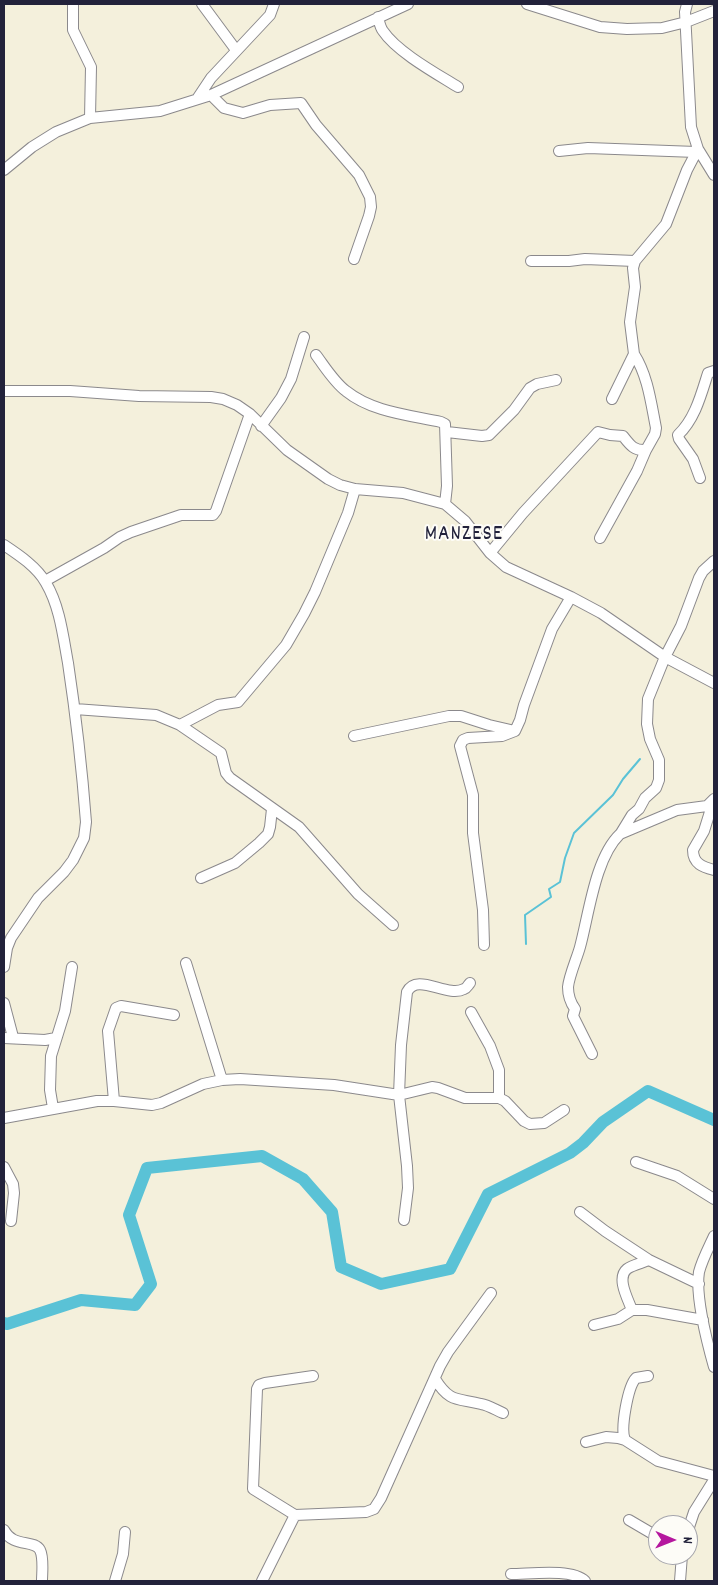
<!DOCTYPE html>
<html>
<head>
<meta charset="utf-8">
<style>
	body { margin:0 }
	#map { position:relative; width:718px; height:1585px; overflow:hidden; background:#f4f0dc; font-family:Dekko,sans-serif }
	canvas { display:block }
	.frame { position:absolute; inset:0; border:5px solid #22223b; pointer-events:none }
	.north { position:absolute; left:648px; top:1515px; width:50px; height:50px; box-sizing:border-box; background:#fdfcf7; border:1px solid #a5a5ac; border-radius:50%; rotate:91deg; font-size:14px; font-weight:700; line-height:20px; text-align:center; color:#22223b }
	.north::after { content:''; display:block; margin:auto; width:18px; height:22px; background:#b5179e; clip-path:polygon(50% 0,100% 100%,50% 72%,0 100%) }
</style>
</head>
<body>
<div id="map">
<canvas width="718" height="1585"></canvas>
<div class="frame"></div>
<div class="north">N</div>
</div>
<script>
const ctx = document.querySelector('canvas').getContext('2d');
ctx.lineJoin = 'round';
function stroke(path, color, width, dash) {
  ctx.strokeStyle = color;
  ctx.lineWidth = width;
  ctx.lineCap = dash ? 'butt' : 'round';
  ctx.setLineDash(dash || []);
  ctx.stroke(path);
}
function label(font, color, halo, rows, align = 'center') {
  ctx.font = font + ' Dekko,sans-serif';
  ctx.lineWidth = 4;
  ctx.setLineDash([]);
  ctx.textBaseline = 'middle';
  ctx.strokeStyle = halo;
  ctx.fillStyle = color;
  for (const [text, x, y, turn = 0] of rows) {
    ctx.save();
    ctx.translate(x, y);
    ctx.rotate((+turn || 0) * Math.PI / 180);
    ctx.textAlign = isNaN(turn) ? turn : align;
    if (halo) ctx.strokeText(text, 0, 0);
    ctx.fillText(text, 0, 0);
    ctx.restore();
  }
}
stroke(new Path2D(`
	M526 944 525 915 551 897 549 889 560 882 565 858 574 833 613 795 623 779 640 759`), '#5ac2d6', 2);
stroke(new Path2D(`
	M4 1323 7 1324 81 1300 135 1305 151 1284 129 1215 147 1168 262 1156 303 1179 332 1212 341 1267 381 1284 450 1269 488 1194 570 1153 583 1143 603 1122 648 1091 714 1120`), '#5ac2d6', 12);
const minor = new Path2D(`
	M73 4V30L91 67 90 118
	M202 4 236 50
	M527 4 600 27 627 29 662 28 686 22 714 11
	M687 4 685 12 691 127 698 149 714 175
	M378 17C379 21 380 27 383 31 397 52 437 74 458 87
	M211 95 224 108 243 113 270 105 301 103 316 125 359 175 370 197 371 207 369 216 354 259
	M197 99 211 78 270 15 274 4
	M559 151 588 148 696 152
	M4 170 32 147 56 132 90 118 160 111 211 95 408 4
	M531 261H569L585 259 635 261
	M316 355C325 367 334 382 346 391 372 412 409 415 441 422L445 424 447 486 445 504
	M4 391H70L139 396 211 397 223 399 237 405 250 414 287 450 328 479 340 485 355 489 403 493 445 504 465 521 490 553 506 567 571 597 601 613 665 657 714 683
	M612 399 634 354 630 322 635 287 633 268 635 261 666 224 687 170 698 149
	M261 426 281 398 291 379 304 337
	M447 432 482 436 489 435 514 410 530 388 537 384 556 380
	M700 478 693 459 679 439 678 435C695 419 701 395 708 373L714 371
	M600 538 637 471 646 450 655 434 656 428C651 403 648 376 634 354
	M4 545C19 555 37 567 46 583 60 607 63 636 68 663 76 716 82 769 86 822L84 838 73 860 64 872 38 898 11 938 7 948 4 967
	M490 553 523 513 598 432 610 435 623 436C630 445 634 451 646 450
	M45 581 104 548 120 537 131 532 181 515H213L216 511 250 414
	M75 709 156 715 180 725 221 753 226 773 230 778 299 827 358 894 393 925
	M180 725 218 705 238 702 286 645 304 614 315 592 348 513 355 489
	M354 736 449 716H461L489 725 515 731
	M714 799 704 831 693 850C693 864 703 867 714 870
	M621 833 632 815 639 809 645 798 656 788 659 780V760L650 739 647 724 648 699 665 657 681 626 699 578 703 571 714 561
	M201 878 235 863 259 843 268 834 270 827 272 809
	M484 945 483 910 473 833V795L460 746 463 740 468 738 502 736 515 731 520 720 524 705 552 629 571 597
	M186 963 222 1080
	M4 1003 13 1037
	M471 1012 490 1046 499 1070V1098
	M4 1038 45 1040 56 1038
	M592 1054 573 1016 575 1009C570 1002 568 996 568 987 569 976 577 958 580 947 589 914 595 858 620 834L677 810 707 806 714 799
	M114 1101 108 1031 116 1008 121 1006 174 1015
	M53 1108 50 1090 51 1056 65 1011 72 967
	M4 1118 97 1101H114L152 1105 161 1103 203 1084 222 1080 240 1079 334 1085 399 1095 432 1087 438 1088 465 1098H499L505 1101 524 1121 530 1124 544 1123 564 1110
	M636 1162 677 1176 714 1199
	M4 1167 13 1184 14 1193 11 1221
	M580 1212 605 1231 649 1260 699 1284
	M404 1220 408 1188 407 1166 399 1095 401 1045 407 992C417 972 447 998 464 989 467 988 468 985 470 983
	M714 1236C709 1247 702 1260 699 1272 695 1297 707 1342 714 1367
	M632 1310C628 1299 616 1278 627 1269 632 1265 642 1263 649 1260
	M594 1325 618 1319 632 1310H647L703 1320
	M435 1379C450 1403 457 1398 481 1404 488 1405 496 1410 503 1413
	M625 1440C620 1429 628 1386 636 1378L648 1376
	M586 1442 606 1437 618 1438 625 1440 658 1461 714 1476
	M295 1515 253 1489 257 1389 259 1385 265 1383 313 1376
	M629 1520 658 1537
	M4 1530C13 1548 34 1539 40 1550 44 1558 42 1572 42 1581
	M688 1530 694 1512 714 1480
	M511 1574C530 1574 572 1568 585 1581
	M115 1581 123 1554 125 1532
	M262 1581 295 1515 366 1512 374 1509 381 1498 440 1366 448 1352 491 1293
	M680 1581 682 1555`);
stroke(minor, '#8b898c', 12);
stroke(minor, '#fff', 10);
ctx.letterSpacing = '1px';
label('21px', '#22223b', '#fdfcf7', [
	["MANZESE",464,536]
]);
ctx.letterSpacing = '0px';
</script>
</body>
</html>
